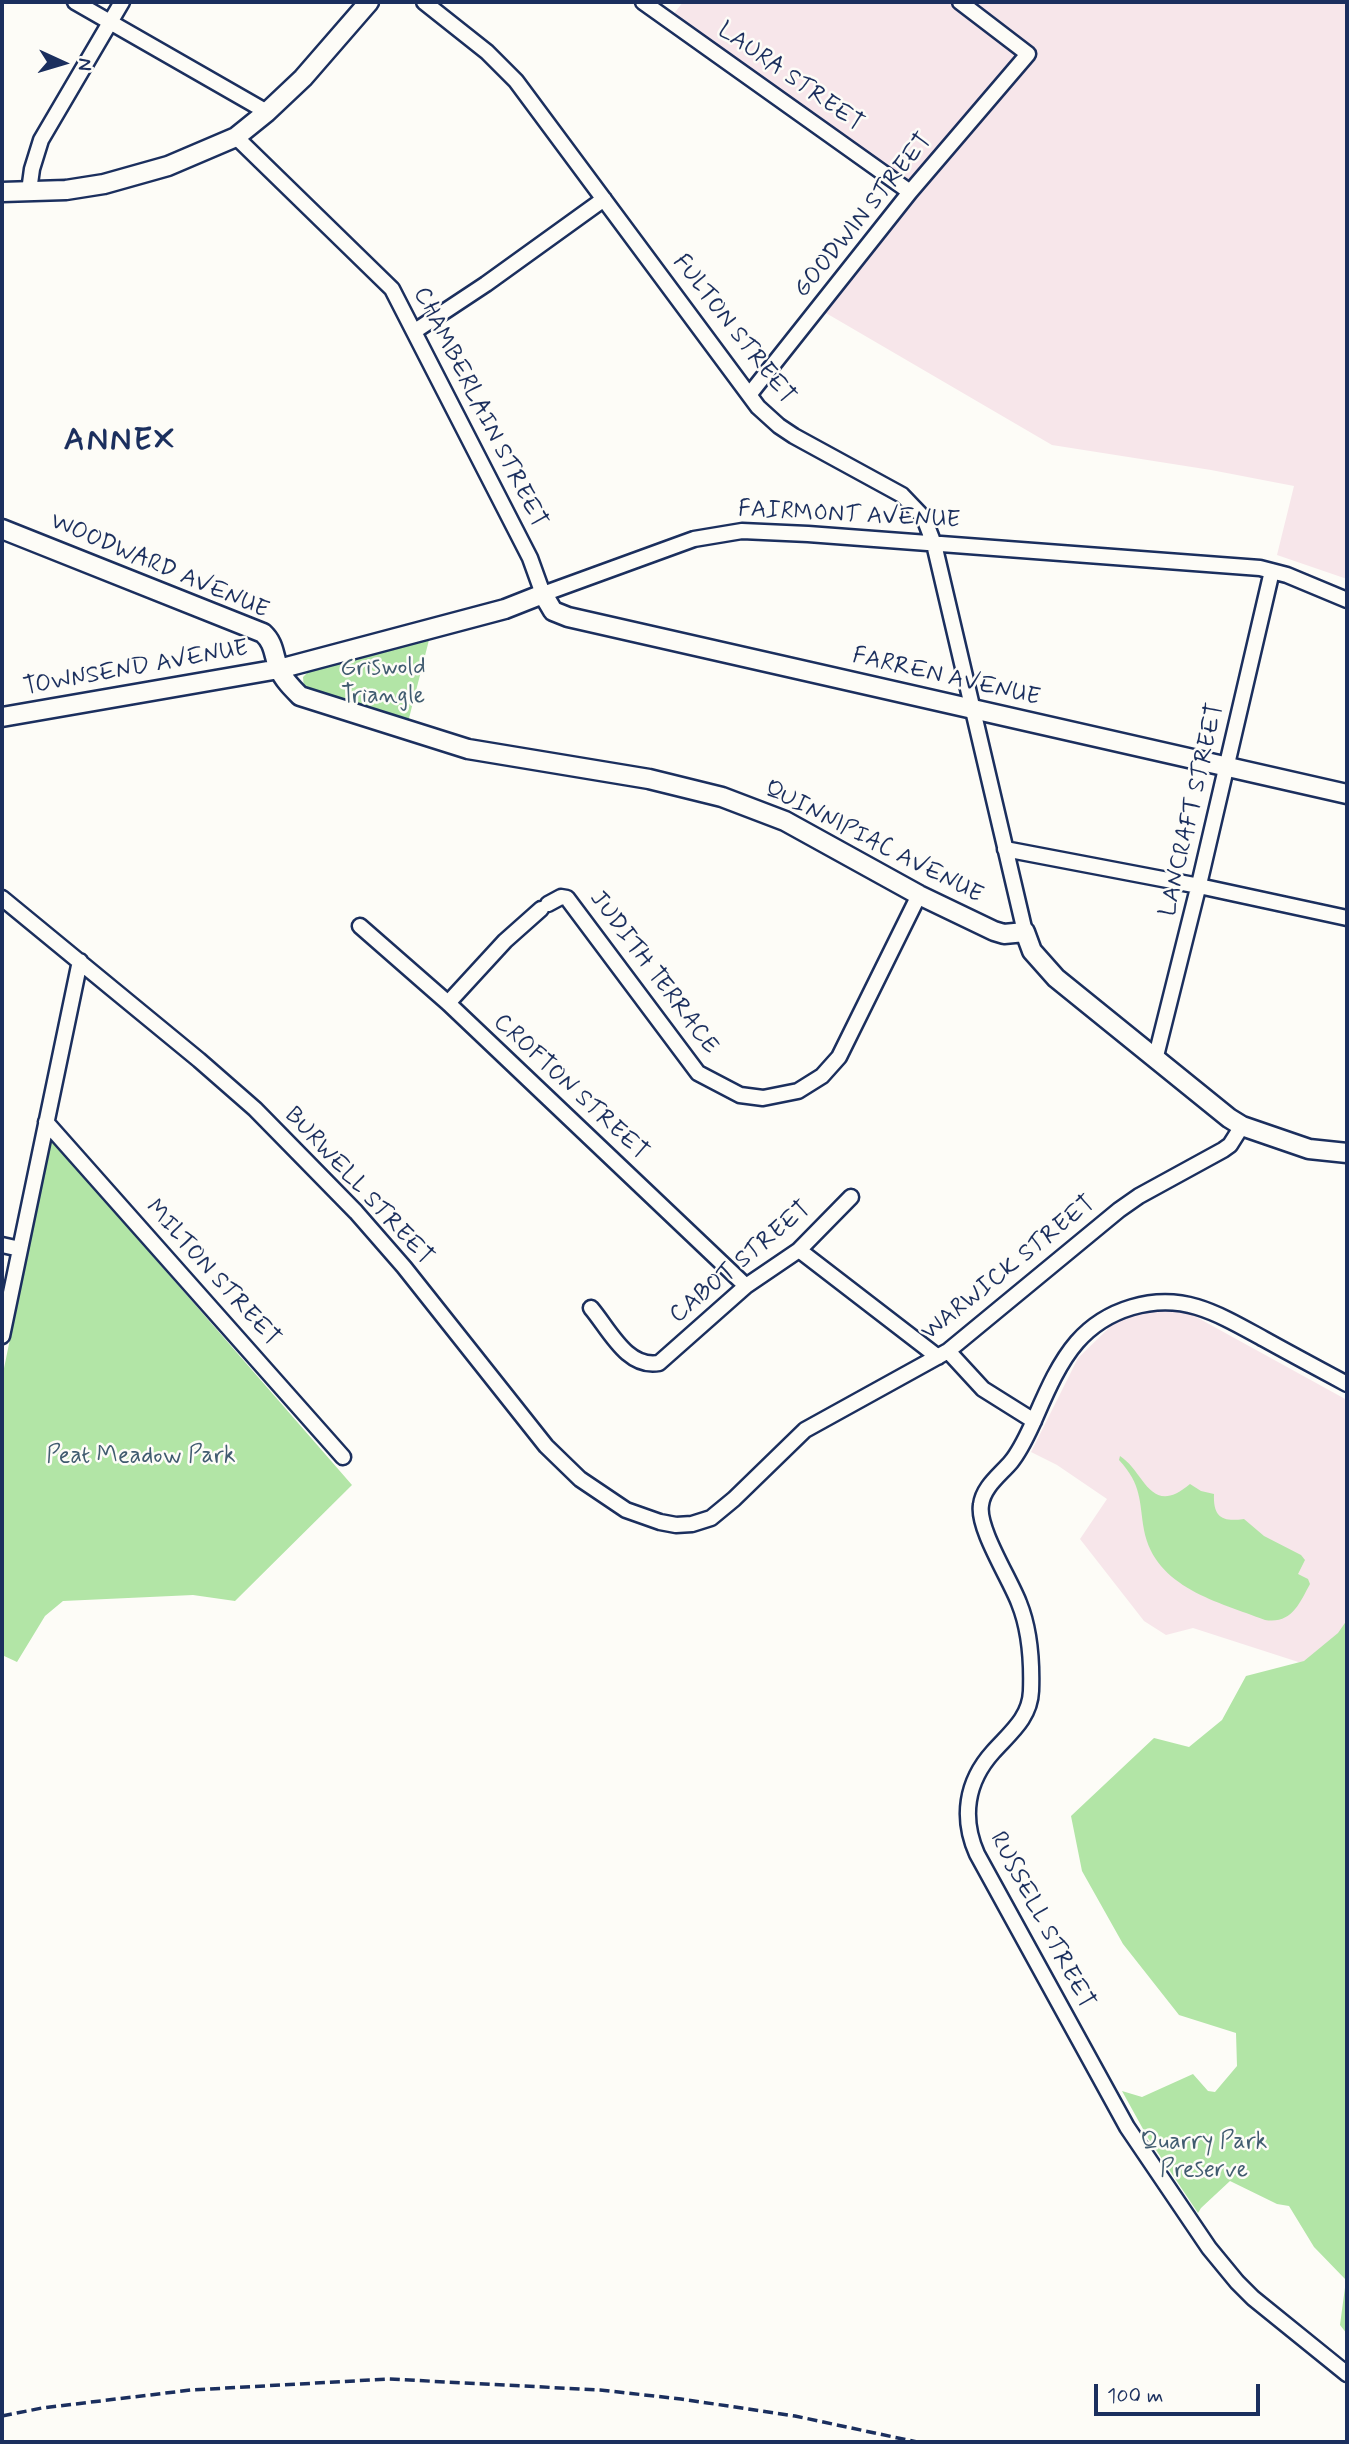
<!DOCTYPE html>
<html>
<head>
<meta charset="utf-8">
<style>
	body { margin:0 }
	#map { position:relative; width:1349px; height:2444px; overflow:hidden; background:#fdfcf7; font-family:Mynerve,sans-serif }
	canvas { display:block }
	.frame { position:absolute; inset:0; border:4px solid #1b2f5e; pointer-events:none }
	.north { position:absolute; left:28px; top:28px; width:70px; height:70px; -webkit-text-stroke:5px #fdfcf7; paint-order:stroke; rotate:94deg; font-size:19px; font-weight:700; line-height:28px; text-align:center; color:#1b2f5e }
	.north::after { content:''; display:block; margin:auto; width:24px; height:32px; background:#1b2f5e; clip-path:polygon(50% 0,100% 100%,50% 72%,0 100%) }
	.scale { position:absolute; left:1094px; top:2384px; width:166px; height:32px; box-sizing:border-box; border:4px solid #1b2f5e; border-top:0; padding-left:9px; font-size:21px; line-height:24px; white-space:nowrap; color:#1b2f5e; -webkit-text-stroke:5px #fdfcf7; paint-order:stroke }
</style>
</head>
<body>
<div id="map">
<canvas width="1349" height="2444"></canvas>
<div class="frame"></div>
<div class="north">N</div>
<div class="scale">100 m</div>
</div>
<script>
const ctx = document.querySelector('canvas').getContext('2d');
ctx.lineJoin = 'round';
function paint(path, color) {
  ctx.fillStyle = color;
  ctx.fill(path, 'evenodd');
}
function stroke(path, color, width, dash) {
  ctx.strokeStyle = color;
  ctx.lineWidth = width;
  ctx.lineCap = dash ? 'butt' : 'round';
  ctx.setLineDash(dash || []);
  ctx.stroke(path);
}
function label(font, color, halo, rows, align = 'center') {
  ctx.font = font + ' Mynerve,sans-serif';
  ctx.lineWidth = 5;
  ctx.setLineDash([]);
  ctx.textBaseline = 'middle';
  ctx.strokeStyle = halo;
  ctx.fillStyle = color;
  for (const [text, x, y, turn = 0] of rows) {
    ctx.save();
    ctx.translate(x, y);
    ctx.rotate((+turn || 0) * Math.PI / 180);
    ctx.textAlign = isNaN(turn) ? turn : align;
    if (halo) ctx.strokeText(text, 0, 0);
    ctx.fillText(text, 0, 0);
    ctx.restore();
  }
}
paint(new Path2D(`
	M683 2H1347V579L1277 555 1294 486 1211 470 1052 445 819 309 910 192 669 20Z
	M1157 1308 1189 1313 1347 1400V1762L1320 1669 1193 1628 1166 1635 1144 1621 1080 1539 1107 1499 1057 1465 1031 1452 1078 1358 1112 1325 1123 1318Z`), '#f7e6ea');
paint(new Path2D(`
	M429 640 408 722 304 689 303 677 308 672Z
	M51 1139 352 1485 235 1601 193 1595 63 1601 45 1616 17 1662 2 1655V1378Z
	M1120 1456C1145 1472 1150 1518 1190 1484L1201 1491 1214 1494C1213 1518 1223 1522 1244 1519L1264 1536 1301 1555 1305 1560 1298 1574 1308 1579 1310 1584C1299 1604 1292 1624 1265 1620 1219 1602 1155 1588 1144 1530 1139 1500 1142 1485 1119 1460Z
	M1347 1620V2334L1340 2325 1346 2280 1314 2247 1289 2206 1277 2204 1230 2181 1201 2208 1198 2213 1148 2138 1122 2091 1142 2097 1193 2074 1208 2091 1215 2092 1237 2066 1236 2033 1179 2015 1123 1944 1082 1871 1071 1816 1154 1738 1189 1747 1222 1720 1246 1676 1304 1661 1338 1633Z`), '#b2e5a6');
const minor = new Path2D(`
	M75 2 267 112
	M424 2 487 52 516 81 758 407 779 426 794 436 902 495 924 518 934 544 1025 932
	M643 2 910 192
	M236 137 392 289 530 558 543 594 694 539 742 531 808 534 1260 568 1287 575 1347 600
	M29 191 32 169 41 140 122 2
	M415 331 486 284 604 199
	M749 395 910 192 1028 54 960 2
	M1005 849 1199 886 1347 918
	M2 898 199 1060 255 1109 308 1163 356 1212 404 1267 546 1446 580 1479 626 1510 660 1522 676 1525 692 1524 711 1518 734 1499 805 1430 948 1351 1119 1210 1139 1196 1223 1150 1230 1145 1242 1126
	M548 904 561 897 567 898 698 1073 740 1095 763 1098 798 1091 822 1076 839 1057 919 895
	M360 926 448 1003 746 1286
	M448 1003 505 941 541 909
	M1155 1060 1201 876 1272 571
	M46 1122 343 1457
	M2 1245 20 1249
	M799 1250 938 1357
	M591 1308C609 1329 627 1369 659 1363L746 1286 799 1250 851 1197
	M2 1336 80 961
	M948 1351 983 1389 1034 1421
	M1347 1384C1319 1369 1291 1354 1264 1339 1242 1327 1220 1314 1197 1307 1154 1294 1106 1309 1077 1342 1057 1365 1044 1398 1032 1425 1026 1438 1020 1451 1011 1462 1000 1475 983 1487 981 1505 977 1528 1010 1579 1019 1603 1030 1630 1032 1662 1031 1691 1030 1718 1010 1733 993 1752 966 1782 961 1818 977 1854L1127 2127 1209 2248 1237 2282 1253 2298 1347 2374`);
const major = new Path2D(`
	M2 192 66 190 104 184 168 166 236 137 267 112 303 78 369 2
	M2 529 263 633C275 644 273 655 279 669 283 679 292 688 300 696L468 749 649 779 722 797 785 821 919 895 994 931 1004 934 1025 932 1032 951 1056 978 1229 1118 1242 1126 1309 1149 1347 1153
	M2 717 279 669 505 609 543 594 553 611 568 617 1347 794`);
stroke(minor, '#1b2f5e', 19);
stroke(major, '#1b2f5e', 23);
stroke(minor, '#fdfcf7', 14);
stroke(major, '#fdfcf7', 18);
stroke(new Path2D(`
	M2 2416 42 2408 191 2390 389 2379 600 2390 681 2399 795 2416 917 2442`), '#1b2f5e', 3.5, [10, 5]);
label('24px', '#1b2f5e', '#fdfcf7', [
	["LAURA STREET",790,78,35],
	["GOODWIN STREET",864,216,-51],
	["FULTON STREET",733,330,52],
	["CHAMBERLAIN STREET",479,408,63],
	["FAIRMONT AVENUE",849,516,3],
	["WOODWARD AVENUE",159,567,23],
	["TOWNSEND AVENUE",136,669,-10],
	["FARREN AVENUE",946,678,13],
	["LANCRAFT STREET",1193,810,-77],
	["QUINNIPIAC AVENUE",873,843,27],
	["JUDITH TERRACE",653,973,53],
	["CROFTON STREET",570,1088,43],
	["BURWELL STREET",358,1187,47],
	["CABOT STREET",741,1263,-40],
	["WARWICK STREET",1009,1269,-39],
	["MILTON STREET",212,1274,48],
	["RUSSELL STREET",1041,1921,62]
]);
label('24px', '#415c70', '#fdfcf7', [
	["Griswold",383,669],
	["Triangle",383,697],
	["Peat Meadow Park",141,1457],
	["Quarry Park",1204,2143],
	["Preserve",1204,2171]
]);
ctx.letterSpacing = '2px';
label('bold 32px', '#1b2f5e', '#fdfcf7', [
	["ANNEX",120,442]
]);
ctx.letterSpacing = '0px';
</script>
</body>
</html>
